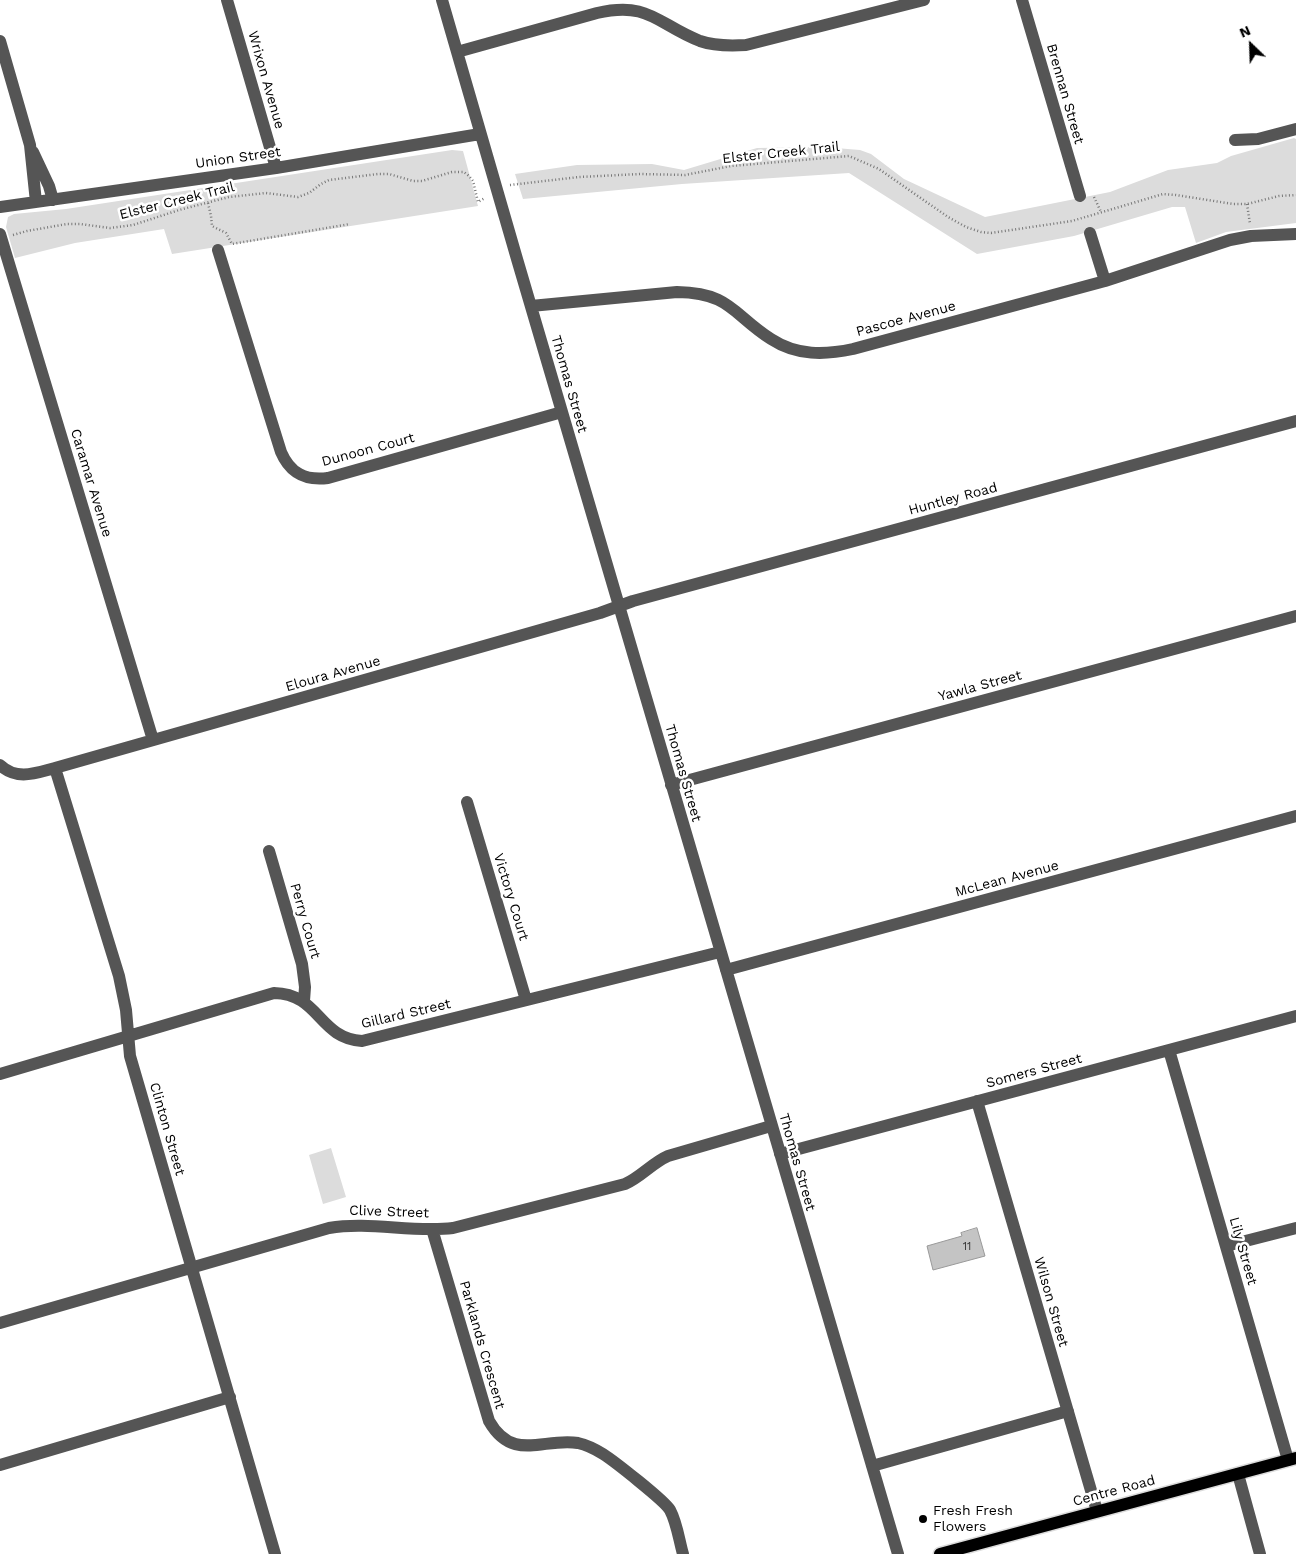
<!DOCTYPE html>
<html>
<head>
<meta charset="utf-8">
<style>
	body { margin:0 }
	#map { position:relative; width:1296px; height:1554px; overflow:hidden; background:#fff; font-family:"Work Sans",sans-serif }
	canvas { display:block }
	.north { position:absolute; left:1226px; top:20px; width:50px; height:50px; -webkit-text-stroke:4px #fff; paint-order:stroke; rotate:336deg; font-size:14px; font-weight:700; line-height:20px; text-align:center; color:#000 }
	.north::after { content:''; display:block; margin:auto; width:18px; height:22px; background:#000; clip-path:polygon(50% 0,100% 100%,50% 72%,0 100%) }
</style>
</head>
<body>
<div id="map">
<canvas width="1296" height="1554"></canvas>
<div class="north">N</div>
</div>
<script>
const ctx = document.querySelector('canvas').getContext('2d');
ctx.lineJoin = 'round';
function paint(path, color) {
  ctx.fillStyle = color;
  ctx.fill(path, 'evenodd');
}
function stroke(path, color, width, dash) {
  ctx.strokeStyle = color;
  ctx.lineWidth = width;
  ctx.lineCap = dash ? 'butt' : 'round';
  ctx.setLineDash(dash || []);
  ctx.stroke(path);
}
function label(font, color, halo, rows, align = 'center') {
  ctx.font = font + ' "Work Sans",sans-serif';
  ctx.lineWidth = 5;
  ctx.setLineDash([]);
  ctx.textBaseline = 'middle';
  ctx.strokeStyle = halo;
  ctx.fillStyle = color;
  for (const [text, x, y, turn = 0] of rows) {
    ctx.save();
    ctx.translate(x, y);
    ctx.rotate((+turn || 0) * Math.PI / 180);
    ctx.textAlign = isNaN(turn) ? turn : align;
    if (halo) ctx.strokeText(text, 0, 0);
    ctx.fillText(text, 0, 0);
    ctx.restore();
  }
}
paint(new Path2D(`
	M1294 138 1296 139V223L1226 232 1196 243 1185 207H1172L1074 236 977 254 849 173 682 184 523 199 515 174 577 165 652 164 684 170 757 148 823 147 860 150 871 154 904 179 985 217 1110 192 1168 170 1217 163 1231 156Z
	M452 150 463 151 478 206 172 254 164 229 75 243 15 258 6 227 8 217 14 214 66 209Z
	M331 1148 346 1197 323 1204 309 1155Z`), '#dcdcdc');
const building = new Path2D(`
	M977 1228 985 1256 933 1270 927 1246 962 1236 961 1233Z`);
paint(building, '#c4c4c4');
stroke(building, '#999', 1);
const major = new Path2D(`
	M940 1554 1296 1458`);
stroke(major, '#dbdbdb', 15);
stroke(new Path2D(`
	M510 185 579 177 640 174 685 175 731 166 849 156 879 169 948 217 966 227 981 232 991 233 1072 221 1163 194 1176 195 1233 204H1247L1279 196 1296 195
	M1094 197 1101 212
	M208 203 211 216 212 226 226 233 232 244 350 224
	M1247 204 1250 224
	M13 235 27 231 67 224H80L110 228 133 225 179 210 229 197 266 193 298 197 309 193 321 184 329 180 378 174H389L413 181H422L452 172H464L469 176 473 181 478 202 485 198`), '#777', 2.5, [1, 2.5]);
stroke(new Path2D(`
	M227 0 276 168
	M442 0 517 259 898 1554
	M1022 0 1080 196
	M0 41 30 145 36 202
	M457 52 597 13C649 1 657 24 700 41 714 46 730 46 746 45L924 0
	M1235 140 1258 139 1296 129
	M33 152 49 186 53 200
	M0 207 276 168 480 134
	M1090 233 1105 281
	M0 234 153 740
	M218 250 281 452C290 473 305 481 328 478L562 412
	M531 306 677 292C731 293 732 314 771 339 797 356 825 355 853 349L1105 281 1230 240 1251 236 1296 234
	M0 765C17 781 36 773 55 768L119 976 126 1010 130 1056 275 1554
	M55 768 600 613 633 601 1296 421
	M671 785 1296 616
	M467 802 526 1000
	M269 851 302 964 305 987 304 1001
	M726 970 1296 816
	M1169 1050 1288 1460
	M0 1074 274 993C320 994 318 1038 362 1041L720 952
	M977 1101 1097 1511
	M780 1154 1296 1016
	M432 1229 489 1421C513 1463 544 1437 578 1443 587 1445 595 1449 603 1454 614 1461 665 1501 670 1510 677 1523 679 1540 683 1554
	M1226 1246 1296 1228
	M0 1323 329 1228C370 1221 412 1233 453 1228L625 1184C641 1177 652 1163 668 1156L771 1126
	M0 1465 230 1397
	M872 1466 1068 1411
	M1238 1474 1260 1554`), '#555', 12);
stroke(major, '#000', 12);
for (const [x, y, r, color] of [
	[923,1519,5,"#000"]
]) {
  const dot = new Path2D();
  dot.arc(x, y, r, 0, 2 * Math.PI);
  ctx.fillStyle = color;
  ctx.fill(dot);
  stroke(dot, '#fff', 2);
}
label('11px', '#313131', null, [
	["11",967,1247]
]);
label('14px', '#000', '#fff', [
	["Wrixon Avenue",266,80,74],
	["Brennan Street",1065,94,74],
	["Elster Creek Trail",781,153,-6],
	["Union Street",238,158,-8],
	["Elster Creek Trail",177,201,-14],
	["Pascoe Avenue",906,319,-15],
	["Thomas Street",569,384,74],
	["Dunoon Court",368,450,-15],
	["Caramar Avenue",91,483,73],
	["Huntley Road",953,499,-15],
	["Eloura Avenue",333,674,-16],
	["Yawla Street",980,686,-15],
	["Thomas Street",683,773,74],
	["McLean Avenue",1007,879,-15],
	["Victory Court",511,897,73],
	["Perry Court",305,921,74],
	["Gillard Street",406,1014,-13],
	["Somers Street",1034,1071,-15],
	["Clinton Street",167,1129,74],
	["Thomas Street",797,1162,74],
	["Clive Street",389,1212,2],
	["Lily Street",1243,1251,74],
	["Wilson Street",1051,1302,74],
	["Parklands Crescent",482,1345,74],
	["Centre Road",1114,1491,-15]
]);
label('14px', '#000', '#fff', [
	["Fresh Fresh",933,1511],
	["Flowers",933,1527]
], 'left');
</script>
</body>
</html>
